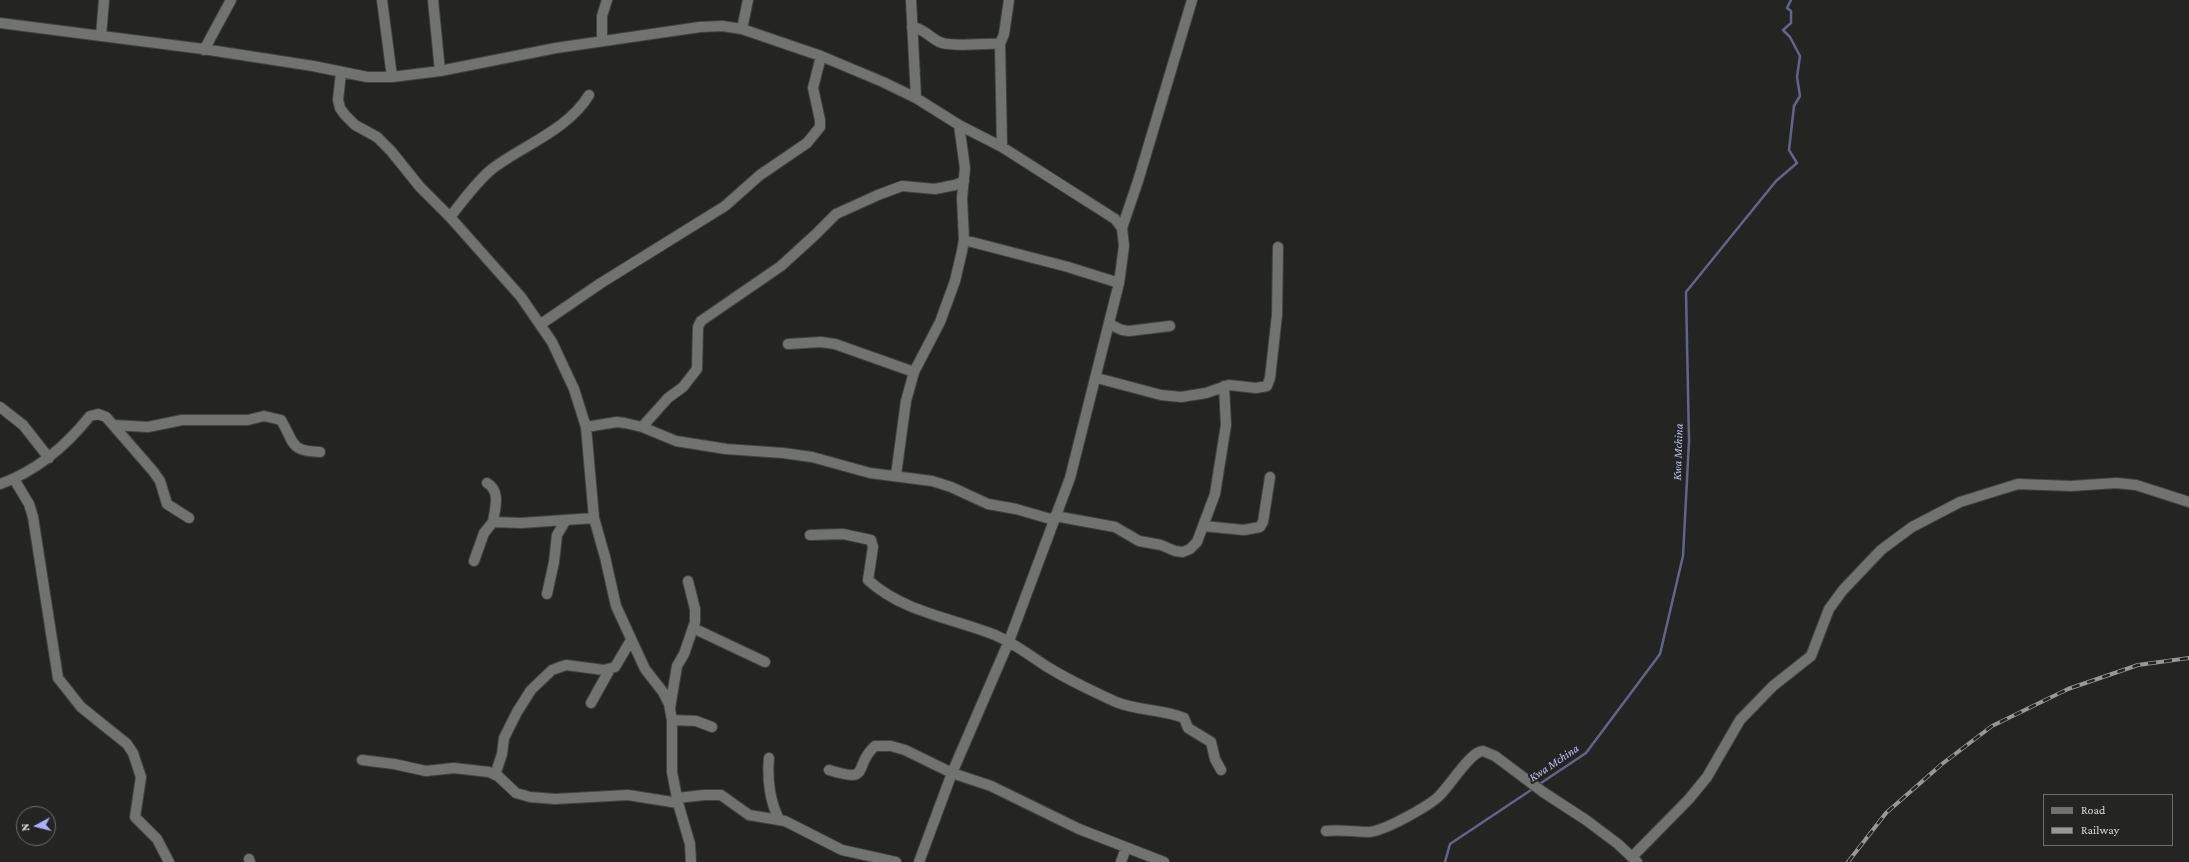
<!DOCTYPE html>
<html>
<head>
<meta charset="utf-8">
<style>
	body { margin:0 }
	#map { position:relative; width:2189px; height:862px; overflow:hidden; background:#242523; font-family:"Crimson Pro",serif }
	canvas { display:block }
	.legend { position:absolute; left:2043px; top:794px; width:130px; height:52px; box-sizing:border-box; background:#242523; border:1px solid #6c6d6b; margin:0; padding:5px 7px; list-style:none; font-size:12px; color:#d8d9d7 }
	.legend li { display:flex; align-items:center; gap:8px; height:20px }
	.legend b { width:20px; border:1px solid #6c6d6b }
	.north { position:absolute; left:16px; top:806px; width:40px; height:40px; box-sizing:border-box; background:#242523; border:1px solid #6c6d6b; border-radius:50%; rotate:263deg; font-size:11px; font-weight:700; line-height:16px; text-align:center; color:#d8d9d7 }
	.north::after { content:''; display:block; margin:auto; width:14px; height:18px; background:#adaffb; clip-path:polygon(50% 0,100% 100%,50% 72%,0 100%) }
</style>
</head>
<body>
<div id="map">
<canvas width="2189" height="862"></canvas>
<ul class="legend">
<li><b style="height:5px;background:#717370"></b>Road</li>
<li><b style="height:5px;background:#989997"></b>Railway</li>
</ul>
<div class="north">N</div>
</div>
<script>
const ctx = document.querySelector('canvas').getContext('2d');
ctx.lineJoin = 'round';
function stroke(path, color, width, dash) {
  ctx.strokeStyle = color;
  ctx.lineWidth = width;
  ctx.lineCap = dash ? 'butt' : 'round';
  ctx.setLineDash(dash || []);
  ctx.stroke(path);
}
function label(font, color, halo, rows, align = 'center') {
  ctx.font = font + ' "Crimson Pro",serif';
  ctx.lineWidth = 4;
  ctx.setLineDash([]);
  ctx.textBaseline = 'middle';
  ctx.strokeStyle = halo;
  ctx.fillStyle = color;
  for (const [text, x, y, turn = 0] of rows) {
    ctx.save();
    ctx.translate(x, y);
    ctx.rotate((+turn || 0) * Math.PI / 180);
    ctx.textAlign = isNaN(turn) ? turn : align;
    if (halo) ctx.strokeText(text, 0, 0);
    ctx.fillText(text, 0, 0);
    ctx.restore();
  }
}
stroke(new Path2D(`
	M1538 785 1586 753 1660 654 1683 556 1689 441 1686 292 1776 181 1797 163 1789 150 1794 106 1800 96 1797 77 1800 56 1790 37 1783 30 1791 23V11L1787 8 1791 0
	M1445 862 1450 844 1534 788`), '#64638b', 2.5);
const minor = new Path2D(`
	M382 0 392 77
	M433 0 440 71
	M911 0 916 98
	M0 23 203 49 313 66 367 77H392L440 71 556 48 700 27 722 26 742 29 821 56 883 82 916 98 959 125 1002 147 1115 219 1122 228 1124 246 1119 283 1070 478 1009 641 952 773 919 862
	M912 27C926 29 930 39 942 43 960 47 981 43 1000 44
	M742 29 748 0
	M101 36 104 0
	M602 41V16L607 0
	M204 50 231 0
	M341 73 338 100 340 108 345 115 355 125 377 137 391 151 420 187 450 217 521 297 552 342 574 389 586 427 594 518 605 557 616 606 645 669 663 692 669 704 672 720V772L678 803 690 844 691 862
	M1002 147 1000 44 1004 34 1009 0
	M450 217C463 201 476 182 492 169 522 146 569 129 589 95
	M1122 228 1138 181 1192 0
	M964 240 1068 267 1119 283
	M541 324 601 283 725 206 760 175 807 143 820 127V120L813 88 821 56
	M1109 324 1122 330 1129 331 1170 326
	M788 344 821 342 835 344 914 372
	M1097 378 1161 395 1181 397 1206 393 1229 385 1256 388 1267 386 1270 378 1277 315 1278 247
	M0 407 23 425 49 458
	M113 425 148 427 182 420H248L264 416 281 420C295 443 289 451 320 452
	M586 427 617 422 625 423 642 427 676 441 726 449 783 453 812 457 870 473 932 481 951 487 988 504 1016 509 1054 520
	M642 427 668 398 683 387 697 369 698 327 701 321 781 266 815 235 836 214 878 195 902 186 935 189 955 185 964 181
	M896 475 906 401 914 372 940 322 955 281 962 251 964 240 962 198 965 168 959 125
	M14 479 29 504 33 517 58 678 81 707 127 744 133 753 141 777 135 817 157 839 169 862
	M487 483C501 491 495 508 493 522
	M0 484C37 471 66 446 90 416L98 414 106 417 153 471 160 481 167 504 189 518
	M1055 516 1115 527 1139 541 1161 545 1175 551 1183 552 1190 549 1197 542 1215 494 1226 425 1224 386
	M1203 526 1244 530 1260 527 1263 522 1270 477
	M810 535 843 534 871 540 873 547 868 580C903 612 952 618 995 635 1014 643 1029 655 1046 666 1068 680 1092 691 1116 702 1138 711 1162 709 1184 718L1188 728 1211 742 1215 759 1221 770
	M474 561 484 533 493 522 521 523 594 518
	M547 594 554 562 557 535 566 520
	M693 628 765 662
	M591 703 610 669
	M670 708 677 666 684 654 695 622V609L688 581
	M672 720 696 721 712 727
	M769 758C767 779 770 802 779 819
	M362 760 394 764 426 771 454 768 489 772 498 776 516 793 530 797 555 799 628 795 678 803
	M829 770C873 784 852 766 875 746H891L905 750 952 773 991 786 1079 829 1164 862
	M495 775 502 754 504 738 517 712 531 690 552 670 566 665 604 670 615 667 631 640
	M677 798 704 795H721L749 815 785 821 842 850 896 862
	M1326 831C1341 829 1354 832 1369 832 1384 831 1425 808 1437 798 1449 788 1470 751 1483 751L1495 756 1543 792 1586 820 1618 844 1637 862
	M1632 857 1689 799 1707 777 1740 720 1773 686 1811 656 1829 609 1843 590 1881 550 1912 527 1960 502 2018 484 2071 486 2116 483 2136 485 2189 502
	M249 859 250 862
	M1121 862 1126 848`);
stroke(minor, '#424341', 12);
stroke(minor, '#717370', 10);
const rail = new Path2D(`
	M1848 862 1886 813 1942 764 1992 726 2068 689 2138 665 2189 658`);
stroke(rail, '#989997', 4);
stroke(rail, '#242523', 2.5, [8]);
label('italic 12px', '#bdc0f7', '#242523', [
	["Kwa Mchina",1678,452,-88],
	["Kwa Mchina",1554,763,-34]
]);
</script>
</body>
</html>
